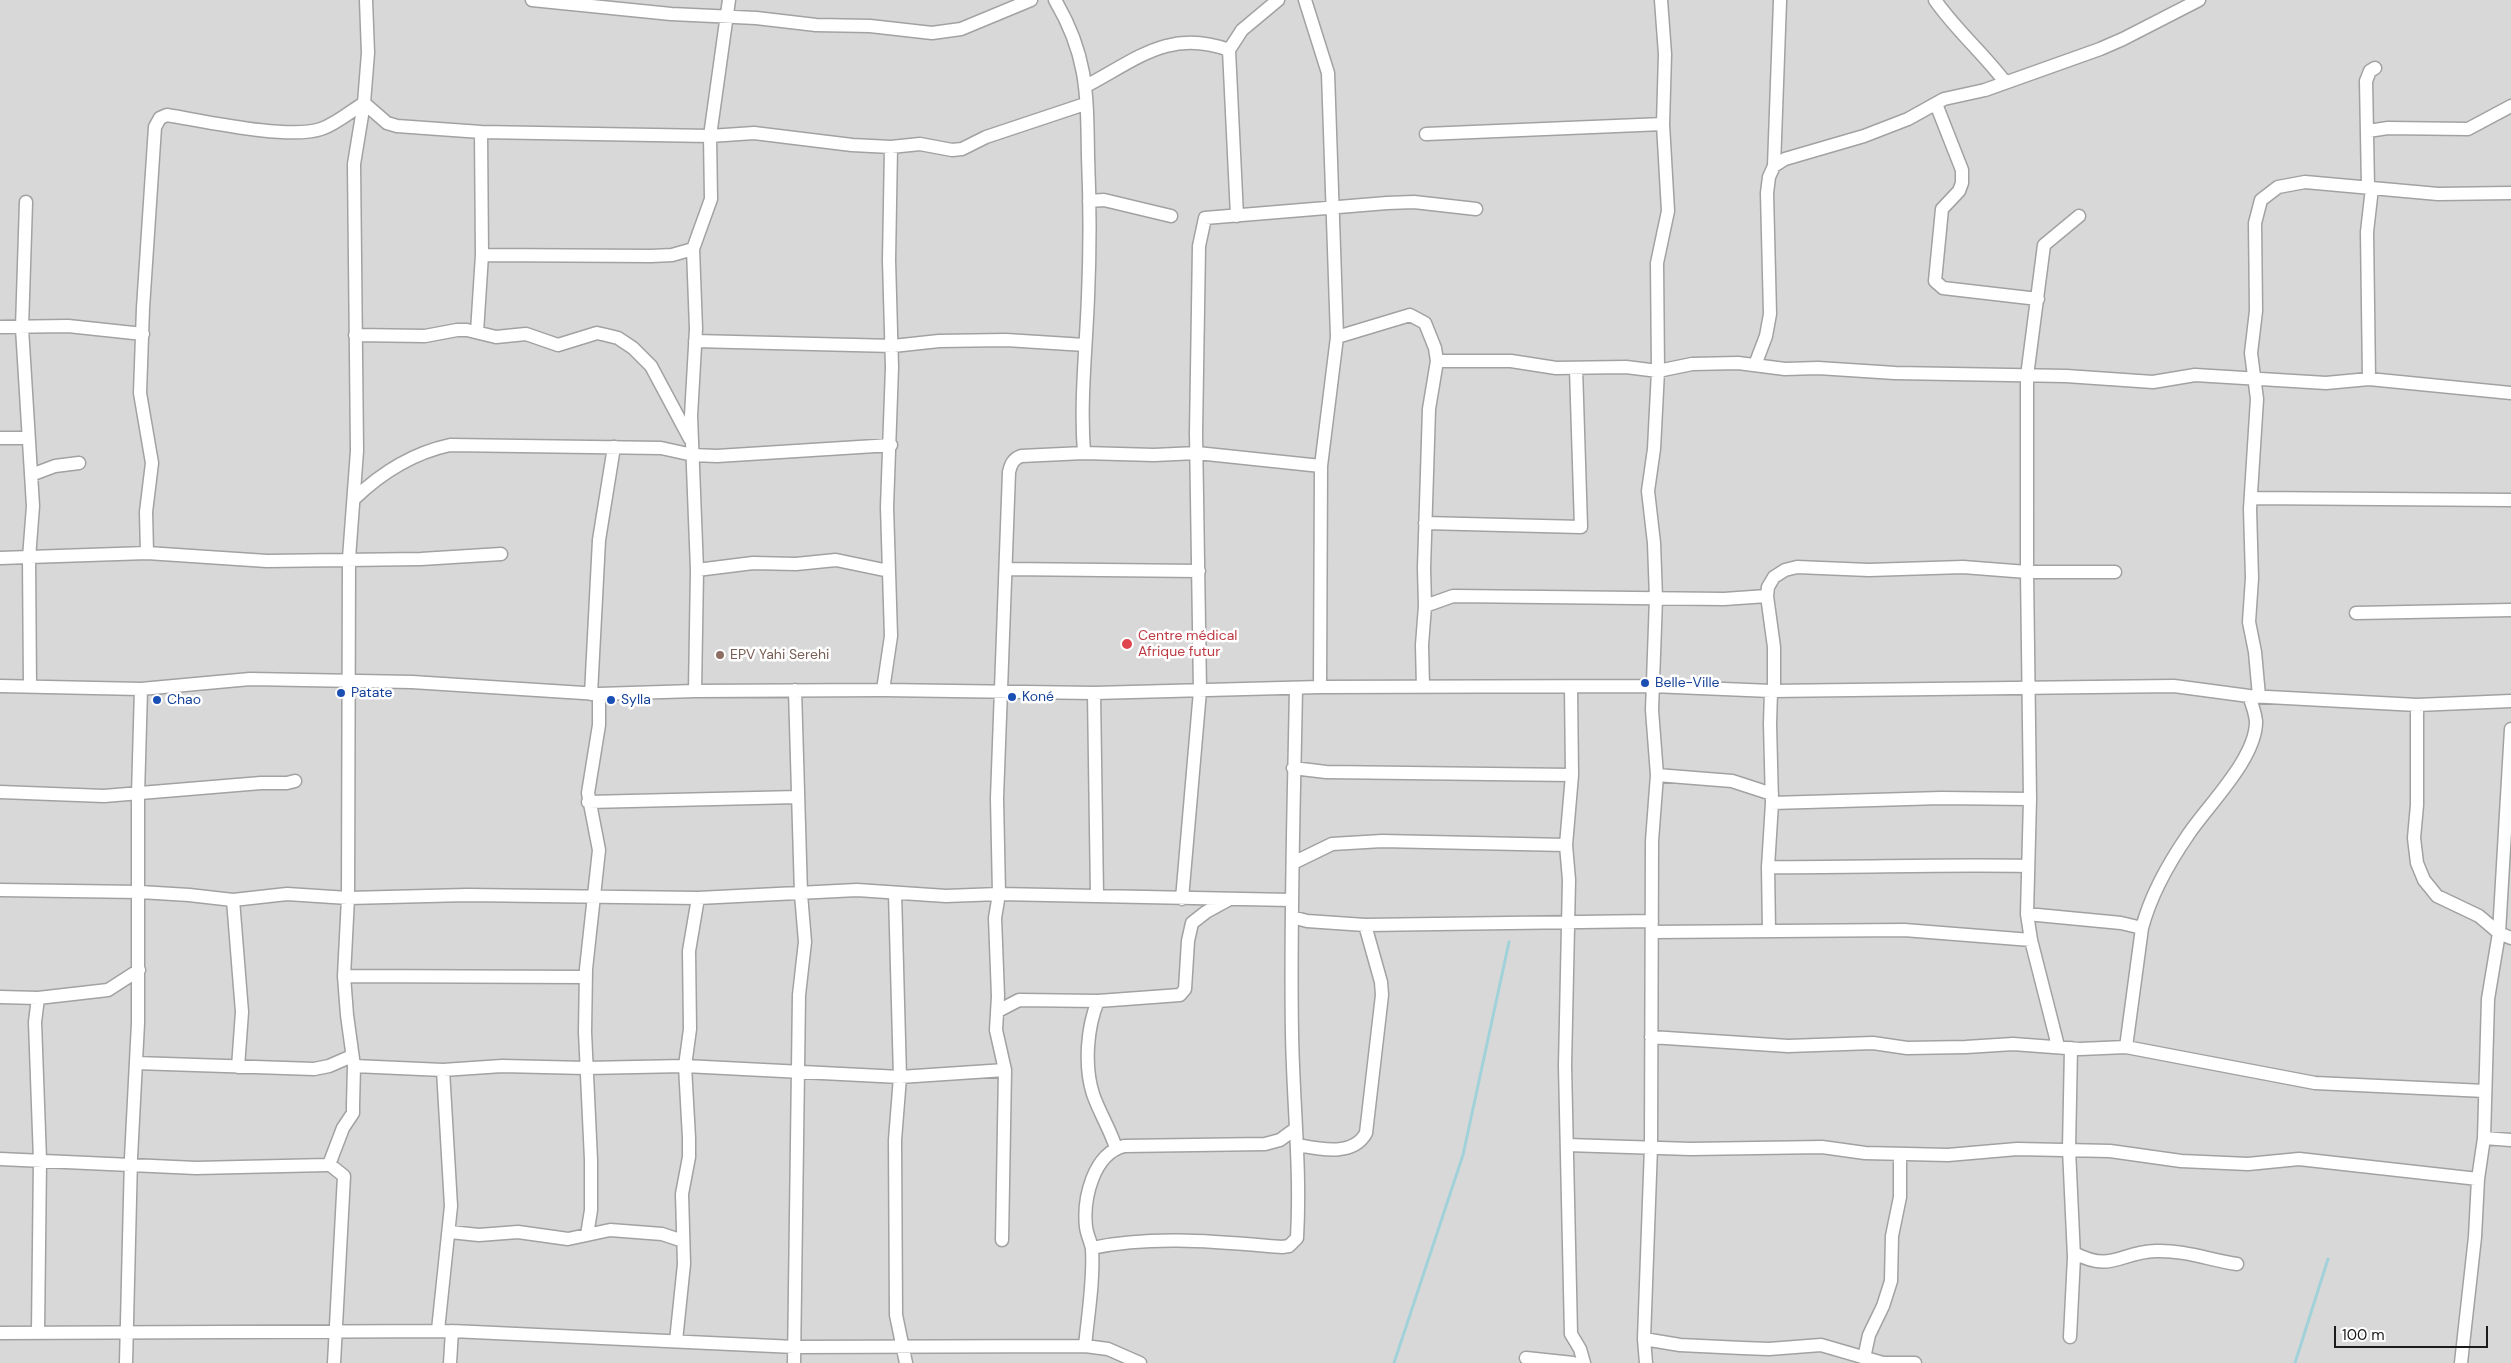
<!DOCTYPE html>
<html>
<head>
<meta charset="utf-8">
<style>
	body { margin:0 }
	#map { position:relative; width:2511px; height:1363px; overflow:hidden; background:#ece7e0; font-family:"DM Sans",sans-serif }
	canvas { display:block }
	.scale { position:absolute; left:2334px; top:1326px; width:154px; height:22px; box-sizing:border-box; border:2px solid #1b1b1b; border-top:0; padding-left:6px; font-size:15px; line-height:18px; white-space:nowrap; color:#1b1b1b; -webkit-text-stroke:4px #fff; paint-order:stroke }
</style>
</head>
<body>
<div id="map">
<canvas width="2511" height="1363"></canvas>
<div class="scale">100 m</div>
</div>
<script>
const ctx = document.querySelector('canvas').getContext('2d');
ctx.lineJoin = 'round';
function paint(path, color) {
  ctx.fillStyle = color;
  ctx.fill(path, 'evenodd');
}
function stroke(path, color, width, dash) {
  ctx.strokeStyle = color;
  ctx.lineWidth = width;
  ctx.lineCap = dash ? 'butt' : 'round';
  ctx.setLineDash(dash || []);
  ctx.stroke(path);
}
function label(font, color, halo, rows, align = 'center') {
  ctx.font = font + ' "DM Sans",sans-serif';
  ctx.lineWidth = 5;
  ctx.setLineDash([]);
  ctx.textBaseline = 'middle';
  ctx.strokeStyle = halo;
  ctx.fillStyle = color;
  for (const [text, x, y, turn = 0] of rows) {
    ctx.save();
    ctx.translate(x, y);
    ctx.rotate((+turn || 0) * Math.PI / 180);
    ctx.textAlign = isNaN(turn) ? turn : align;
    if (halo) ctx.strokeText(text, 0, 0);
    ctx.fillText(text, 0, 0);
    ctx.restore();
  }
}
paint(new Path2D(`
	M0 0H2511V1363H0Z`), '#d9d8d8');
stroke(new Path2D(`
	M1394 1363 1463 1155 1509 942
	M2295 1363 2328 1259`), '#a1d2da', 3);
const minor = new Path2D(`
	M532 0 671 14 756 18 816 25 870 26 932 33 961 29 1031 0
	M1055 0C1088 56 1087 94 1088 157 1090 203 1090 251 1088 297 1086 350 1080 401 1084 453
	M1305 0 1328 73 1337 337 1321 466 1320 687
	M1935 0C1955 29 1983 53 2005 82
	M1086 86C1136 60 1169 28 1229 50
	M1936 104 1962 170V183L1959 191 1942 209 1935 281 1943 288 2038 299
	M2368 131 2388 128 2468 129 2511 106
	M1426 134 1663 124
	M1774 166 1785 159 1864 136 1908 119 1944 99 1985 90 2100 49 2123 39 2199 0
	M2368 187 2366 81 2370 71 2375 68
	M1089 201 1104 200 1171 216
	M26 202 22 328 33 506 29 558 30 687
	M1237 216 1229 50 1242 30 1278 0
	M482 255 651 256 672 255 693 249
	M0 327 68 326 143 334
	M477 332 482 255 481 132
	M355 335 425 336 457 330H467L496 337 526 334 558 345 597 333 606 335 618 338 633 348 651 366 690 439
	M1337 337 1410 315 1425 323 1435 348 1437 361 1429 409 1424 568 1425 606 1422 645 1423 687
	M695 341 893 346 939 341 1006 340 1085 345
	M1437 361H1511L1556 368 1626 367 1658 371 1692 364 1738 363 1785 369 1818 368 1895 373 2066 376 2153 382 2195 375 2326 383 2369 379 2511 393
	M1755 365 1766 336 1770 314 1767 193 1769 177 1774 166 1780 1
	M2369 379 2367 232 2372 188
	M0 438H28
	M31 475 55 466 79 463
	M2251 498 2511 500
	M354 499C380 474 413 453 450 445L661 448 693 455 717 456 891 445
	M1425 523 1581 527 1576 368
	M147 553 146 512 152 463 140 393 143 308 155 127 160 118 167 115C204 121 288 140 321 129 336 124 351 111 364 103L387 123 397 126 481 132 710 136 754 133 852 145 891 147 920 144 952 150 962 149 986 137 1085 104
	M0 558 147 553 267 561 421 559 501 554
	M1006 569 1199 571
	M697 570 753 563 796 564 836 560 889 571
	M1425 606 1453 596 1724 599 1767 596
	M2356 613 2511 610
	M0 686 141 689 250 679 412 682 599 694 695 691 883 690 1094 693 1320 687 1652 686 1771 691 2174 686 2249 696 2417 705 2511 701
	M1571 687 1572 775 1566 845 1569 880 1565 1066 1571 1334 1580 1349 1584 1363
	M883 690 891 636 887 507 892 367 889 260 891 147
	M695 691 697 570 691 416 696 329 693 249 711 199 710 136 729 0
	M1774 691V647L1767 596 1768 587 1774 577 1785 570 1797 567 1869 570 1963 567 2027 572H2115
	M1094 693 1097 896
	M591 694 599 540 614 447
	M2259 696 2255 652 2249 622 2252 578 2250 509 2257 399 2251 353 2256 311 2255 223 2261 200 2278 187 2305 182 2438 194 2511 193
	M2417 705V805L2414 838 2417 863 2424 880 2437 896 2479 916 2499 933 2511 938
	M1293 768 1326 772 1572 775
	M1657 775 1732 781 1772 794
	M0 792 104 796 261 783H287L295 781
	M588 802 798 797
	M1772 803 1941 798 2030 799
	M1293 863 1332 844 1382 841 1566 845
	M1768 867C1854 868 1941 864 2027 866
	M0 890 140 892 189 895 233 900 287 894 348 898 467 895 698 898 857 890 946 896 999 894 1291 900
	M895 893 900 1077 895 1140 896 1315 906 1363
	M1182 899 1200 691 1196 433 1199 246 1205 218 1387 203 1414 202 1476 209
	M233 900 242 1012 238 1067
	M2027 914 2121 923 2142 928
	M1292 917 1307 921 1365 925 1652 921
	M1769 931 1768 867 1772 803 1770 724 1771 691
	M1652 932 1904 930 2031 940
	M344 976 586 977
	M0 997 38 998 108 990 139 970
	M1098 1001C1087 1027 1084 1066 1093 1094 1099 1112 1110 1129 1116 1148
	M998 1011 1019 1000 1098 1001 1180 995 1185 989 1188 941 1192 923 1206 912 1228 900
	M1651 1037 1788 1046 1873 1043 1907 1048 1966 1047 2013 1044 2080 1049 2126 1047 2315 1083 2485 1091
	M2058 1046 2031 940 2027 914 2030 799 2027 572V376L2044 245 2079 216
	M2126 1047 2142 928C2151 894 2168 864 2188 835 2207 806 2257 758 2256 721 2255 712 2252 704 2249 696
	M136 1063 314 1069 329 1066 352 1056
	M354 1066 443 1070 502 1066 586 1068 685 1066 900 1077 1005 1070 996 1030 998 996 995 918 999 894 997 798 1009 472C1011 464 1013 459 1021 456L1084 453 1154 455 1197 453 1321 466
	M2484 1138 2511 1140
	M1298 1145C1319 1149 1353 1157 1366 1133L1382 995 1381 982 1365 925
	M1567 1145 1691 1149 1822 1147 1865 1153 1948 1155 2017 1149 2110 1151 2181 1161 2248 1164 2299 1159 2478 1179
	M0 1159 196 1168 327 1165 330 1162 343 1128 353 1113V1105L354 1066 347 1015 344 976 348 898 349 558 357 451 354 164 364 103 368 53 366 0
	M329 1164 344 1176 334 1363
	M450 1232 479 1235 518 1232 568 1239 610 1230 662 1234 683 1241
	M587 1235 591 1210V1160L585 1032 586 969 599 850 588 793 599 725V694
	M1002 1240 1005 1070
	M1092 1248C1154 1235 1219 1242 1282 1247L1289 1246 1297 1238C1301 1169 1293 1102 1292 1033 1290 918 1294 803 1296 688
	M2074 1253C2113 1273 2119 1252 2156 1251 2184 1250 2210 1260 2237 1264
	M438 1330 451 1206 443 1070
	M38 1332 40 1160 35 1022 38 998
	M0 1333 452 1331 795 1347 1085 1346 1108 1349 1140 1363
	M2070 1337 2074 1257 2069 1149 2071 1048
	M1644 1339 1680 1345 1742 1348 1769 1349 1821 1345 1883 1363
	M676 1341 684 1264 682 1194 689 1157V1138L685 1066 690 1029 689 951 698 898
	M1085 1346C1088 1315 1094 1280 1092 1249 1091 1242 1087 1235 1086 1227 1083 1199 1093 1154 1124 1146L1265 1144 1280 1140 1295 1129
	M1526 1358 1573 1363
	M1864 1358 1869 1335 1883 1306 1891 1281 1892 1236 1900 1197V1154
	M126 1363 131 1158 138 1023V795L141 689
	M450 1363 452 1331
	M794 1363 799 995 805 942 801 894 795 690
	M1646 1363 1644 1339 1651 1147 1652 841 1657 775 1652 710 1656 598 1654 543 1648 491 1654 449 1658 371 1657 263 1668 211 1663 124 1665 54 1661 0
	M1884 1363H1915
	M2461 1363 2475 1237 2478 1179 2484 1138 2488 999 2499 933 2511 729`);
stroke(minor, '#a2a2a2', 15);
stroke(minor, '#fff', 12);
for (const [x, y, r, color] of [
	[1127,644,6,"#e0444e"],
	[720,655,5,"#8d6e63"],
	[1645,683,5,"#1a4fb4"],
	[341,693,5,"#1a4fb4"],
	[1012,697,5,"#1a4fb4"],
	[157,700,5,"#1a4fb4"],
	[611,700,5,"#1a4fb4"]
]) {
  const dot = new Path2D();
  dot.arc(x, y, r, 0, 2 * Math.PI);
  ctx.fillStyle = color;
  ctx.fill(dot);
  stroke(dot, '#fff', 2);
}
label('14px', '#be3a42', '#fff', [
	["Centre médical",1138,636],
	["Afrique futur",1138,652]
], 'left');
label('14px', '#785e54', '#fff', [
	["EPV Yahi Serehi",730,655]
], 'left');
label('14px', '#164399', '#fff', [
	["Belle-Ville",1655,683],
	["Patate",351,693],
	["Koné",1022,697],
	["Chao",167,700],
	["Sylla",621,700]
], 'left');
</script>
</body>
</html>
